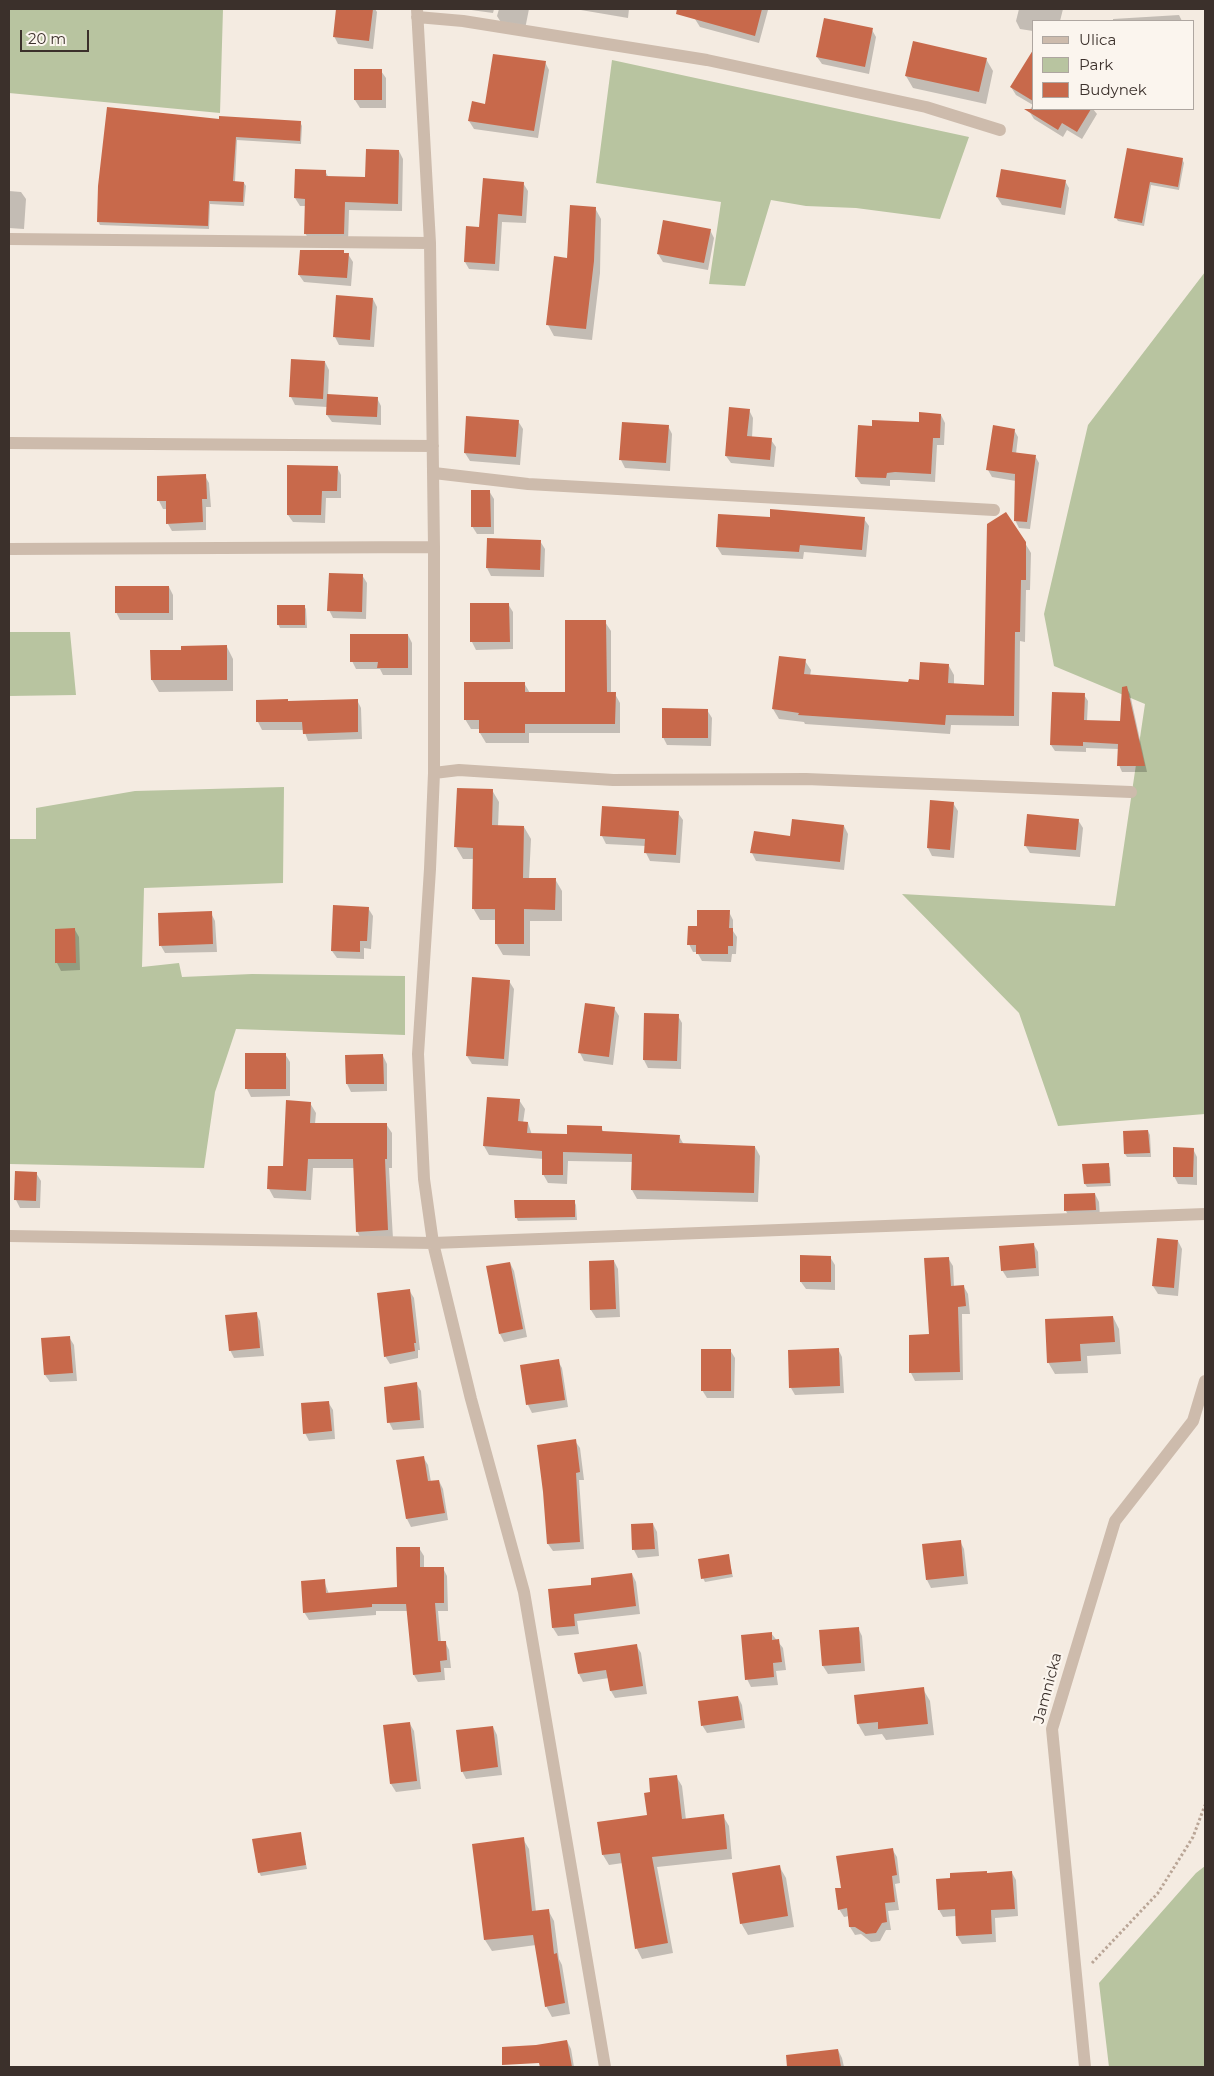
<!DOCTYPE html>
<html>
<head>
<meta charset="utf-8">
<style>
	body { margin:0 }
	#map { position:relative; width:1214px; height:2076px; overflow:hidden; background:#f4ebe1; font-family:Montserrat,sans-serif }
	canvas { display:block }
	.frame { position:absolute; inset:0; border:10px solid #3b302b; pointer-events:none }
	.legend { position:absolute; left:1032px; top:20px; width:162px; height:90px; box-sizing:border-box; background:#fbf5ee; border:1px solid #aea6a0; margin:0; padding:6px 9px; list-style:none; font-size:15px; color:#3b302b }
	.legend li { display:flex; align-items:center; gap:10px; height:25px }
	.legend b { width:25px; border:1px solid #aea6a0 }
	.scale { position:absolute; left:20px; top:30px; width:69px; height:22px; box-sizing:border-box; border:2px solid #3b302b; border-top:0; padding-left:6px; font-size:15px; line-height:18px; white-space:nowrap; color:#3b302b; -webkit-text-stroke:4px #fbf5ee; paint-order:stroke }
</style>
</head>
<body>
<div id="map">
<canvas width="1214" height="2076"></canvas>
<div class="frame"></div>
<ul class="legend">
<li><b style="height:6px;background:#cdbbac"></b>Ulica</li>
<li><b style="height:14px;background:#b8c4a0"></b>Park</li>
<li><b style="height:14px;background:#c8694b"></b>Budynek</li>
</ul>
<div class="scale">20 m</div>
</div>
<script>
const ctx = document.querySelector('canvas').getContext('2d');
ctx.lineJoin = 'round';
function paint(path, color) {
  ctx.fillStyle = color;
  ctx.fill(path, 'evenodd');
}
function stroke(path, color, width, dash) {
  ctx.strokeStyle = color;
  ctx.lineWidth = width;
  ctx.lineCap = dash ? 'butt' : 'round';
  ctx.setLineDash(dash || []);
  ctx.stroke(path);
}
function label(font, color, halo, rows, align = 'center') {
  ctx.font = font + ' Montserrat,sans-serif';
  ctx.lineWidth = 4.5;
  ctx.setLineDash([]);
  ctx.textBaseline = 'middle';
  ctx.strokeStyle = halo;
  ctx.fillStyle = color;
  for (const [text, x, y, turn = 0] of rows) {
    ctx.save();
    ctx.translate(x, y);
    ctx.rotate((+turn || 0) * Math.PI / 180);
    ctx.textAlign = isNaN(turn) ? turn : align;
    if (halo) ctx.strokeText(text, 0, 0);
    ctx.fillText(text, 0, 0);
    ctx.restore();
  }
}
paint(new Path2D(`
	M9 9H223L220 113 9 93Z
	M612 60 969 137 940 219 856 208 806 206 771 200 745 286 709 284 721 202 596 183Z
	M1205 272V1114L1058 1126 1019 1013 902 894 1115 906 1145 704 1054 666 1044 614 1088 425Z
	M9 632H70L76 695 9 696Z
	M284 787 283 883 144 888 142 967 179 963 182 977 252 974 405 976V1035L236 1029 215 1092 204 1168 9 1164V839H36V808L135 791Z
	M1205 1866V2067H1109L1099 1983 1196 1873Z`), '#b8c4a0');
paint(new Path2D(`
	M337 9H375L377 12 373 49 338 44 334 36Z
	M464 9H494L493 13Z
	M499 9H529L525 29 502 24 497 16Z
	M575 9H629L628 18Z
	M698 9H767L768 10 759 43 700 27 695 19Z
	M1019 9H1063L1060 21H1033V31L1020 29 1016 21Z
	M1179 15 1182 21H1113V19Z
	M872 30 876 37 869 74 822 64 817 57Z
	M986 59 993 71 986 104 913 88 906 76Z
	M545 62 549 70 538 138 474 129 469 121 486 105Z
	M1033 70V109H1093L1097 114 1082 139 1067 130 1063 137 1034 119 1029 111 1033 105 1016 95 1011 87Z
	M381 71 386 78V108H360L355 100Z
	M220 120 300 122 302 126 301 144 237 140 235 182 244 183 246 186 244 206 210 204 209 229 100 225 98 221Z
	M1128 150 1182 159 1184 163 1179 190 1151 185 1144 226 1118 221 1116 218Z
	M399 151 403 159 402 211 349 210 348 242 310 241 305 233 306 206H300L295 198 325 171 329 178 367 179Z
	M1065 181 1069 188 1065 215 1002 205 997 197Z
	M523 183 528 191 526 223 502 222 499 271 469 269 465 262 481 228Z
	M9 191 21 192 26 199 24 229 9 228Z
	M595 208 601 219 600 273 592 340 554 336 548 325Z
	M710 230 714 238 708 270 663 262 658 254Z
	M343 252 345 254H348L353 262 351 286 304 282 299 275Z
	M373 299 377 307 374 347 339 345 335 337Z
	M325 362 329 370 328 396 377 398 381 406V425L332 422 327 415V407L295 405 291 397Z
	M749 410 753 418 752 438 771 440 776 447 774 467 731 463 726 456Z
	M941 415 945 423 944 445H937L935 482 900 480H890V486L861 484 856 477 920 423Z
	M518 421 523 429 520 465 470 461 465 453Z
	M668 426 672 434 670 471 625 468 621 460Z
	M1014 430 1018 437 1016 454 1035 456 1039 463 1030 529 1019 528 1015 520 1016 481 992 477 988 470Z
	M337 467 341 475V498H326L325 523 293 522 288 515Z
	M205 476 209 483 211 507H206V530L172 531 168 524 167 509H163L159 501Z
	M489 491 494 499V534H477L472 526Z
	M771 510 864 519 869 526 866 557 804 552 803 559 722 555 717 547 771 519Z
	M540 541 545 549 544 577 491 576 487 568Z
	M1025 543 1031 553 1030 590H1026L1025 642 1020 641 1019 726 951 725 950 734 805 724 804 722 779 719 773 709 780 657 805 661 811 670 810 676 910 683 920 681 949 666 954 675V685L985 686Z
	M362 575 367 583 366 619 333 618 329 610Z
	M169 587 173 595V620H120L116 612Z
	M471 604H508L513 612V649L476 650 472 642Z
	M304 606 306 609 307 628H280L278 624Z
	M605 622 611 631V694H615L620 703V733H529V743H486L480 733V729H471L465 719 524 683 530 693H566Z
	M408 635 412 643V675H383L380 669H356L352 661Z
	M227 647 233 659V691L159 692 152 680 182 651Z
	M1126 687 1130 694 1147 772H1122L1119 765V749L1086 748V752L1055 751 1051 745 1084 695 1088 701 1087 721 1121 723Z
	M357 700 361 708 362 739 308 741 304 730H262L258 722 257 701 289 703Z
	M707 710 712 718 711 746 667 745 663 737Z
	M492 790 499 802 498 826 524 827 531 839 529 879H555L562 891V921H530V956L503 955 496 943V920H480L473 908 474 859H463L456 847Z
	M931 801 953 803 958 811 954 858 932 856 928 848Z
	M678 813 683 820 680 863 650 861 646 853V846L606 844 602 836Z
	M1078 820 1083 828 1080 857 1030 853 1025 845Z
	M844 826 848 834 844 870 756 861 752 853 791 837Z
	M368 908 373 916 371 949 364 948V959L337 958 332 951Z
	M729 912 733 920V931L737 937 736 954H732L731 962 702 961 697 952H693L689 944 698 927Z
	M211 913 215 921 217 952 165 953 161 946Z
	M75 930 79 937 80 970 61 971 57 963Z
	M509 981 514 989 508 1066 472 1064 467 1056Z
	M614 1008 619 1016 613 1065 584 1061 580 1053Z
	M678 1016 682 1023 681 1069 648 1068 644 1060Z
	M285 1054 290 1062V1096L251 1097 247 1089Z
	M383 1056 387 1064V1091L351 1092 347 1084Z
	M519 1100 525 1109 523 1123H528L532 1135H568L601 1127 604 1133 679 1136 684 1145 755 1147 760 1156 758 1202 637 1199 632 1190 633 1162 568 1161 567 1184 548 1183 543 1174 544 1159 489 1155 484 1146Z
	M310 1103 316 1113 315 1124H386L392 1133V1168H389L393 1239 362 1241 357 1231 354 1168H313L311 1200 274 1198 269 1189 284 1168Z
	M1148 1131 1150 1135 1151 1157H1127L1125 1154 1124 1132Z
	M1193 1149 1197 1157V1185L1178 1184 1174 1176Z
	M1108 1164 1110 1168 1111 1186 1087 1187 1085 1184Z
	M36 1173 41 1181 40 1208H20L16 1200Z
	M1095 1194 1099 1202 1100 1217 1070 1219 1066 1211Z
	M574 1201 576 1205 577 1220 518 1221 516 1217Z
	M1178 1241 1182 1249 1178 1296 1158 1294 1153 1286Z
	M1034 1245 1038 1252 1039 1276 1007 1278 1002 1270Z
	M830 1257 835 1265V1290L806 1289 801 1282Z
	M948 1258 953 1266 954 1287H964L968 1294 970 1314H962L963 1380 915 1381 911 1373 910 1336H930Z
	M614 1261 618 1269 620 1317 596 1318 591 1310 590 1262Z
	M510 1263 514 1271 527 1337 504 1342 500 1334 487 1267Z
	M409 1290 414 1298 420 1350H418V1358L390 1364 385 1356Z
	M256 1313 260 1321 264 1356 234 1358 230 1350Z
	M1113 1317 1119 1329 1121 1354 1087 1356 1088 1373 1055 1374 1048 1362Z
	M69 1337 74 1345 77 1381 50 1382 45 1375Z
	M838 1349 842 1357 844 1393 795 1395 791 1388Z
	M730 1350 735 1358 734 1398H707L702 1390Z
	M558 1361 562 1368 568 1407 532 1413 528 1405 522 1366Z
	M416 1383 421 1391 424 1428 393 1430 389 1422Z
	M328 1402 333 1410 335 1439 309 1441 305 1433Z
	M575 1441 580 1448 584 1480H579L584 1549 553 1551 548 1544Z
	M423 1457 428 1465 431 1482 439 1481 443 1489 448 1520 411 1527 407 1519Z
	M653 1524 657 1532 659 1556 638 1558 634 1550Z
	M960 1541 964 1549 968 1584 931 1588 927 1580Z
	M419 1548 424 1556V1568H443L447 1576 448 1611H438L441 1642H445L449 1650 451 1668H444L445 1680 418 1682 414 1675 408 1611H376V1615L309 1620 304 1612 324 1581 329 1594 398 1588Z
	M728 1556 733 1577 705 1582 703 1578Z
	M632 1574 636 1582 640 1614 577 1621 579 1634 558 1636 553 1628 550 1590 593 1586Z
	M858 1628 862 1636 865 1671 828 1674 823 1666 821 1631Z
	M771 1633 783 1648 786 1670 776 1671 778 1685 751 1687 747 1679Z
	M636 1645 641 1653 647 1694 615 1698 611 1691 609 1678 583 1682 579 1674Z
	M923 1689 930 1701 934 1735 886 1740 882 1734 865 1736 858 1724Z
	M738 1697 742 1705 745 1728 707 1733 702 1725Z
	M410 1724 414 1731 421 1789 396 1792 391 1784 385 1727Z
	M493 1727 497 1735 502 1775 466 1779 462 1771Z
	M676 1776 682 1786 686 1820 723 1816 729 1826 732 1859 657 1867 673 1953 642 1959 637 1949 623 1863 609 1865 603 1855 648 1817 652 1793Z
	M300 1834 307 1869 261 1876 259 1872Z
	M523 1839 529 1849 536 1912 548 1910 554 1921 559 1959 562 1965 570 2014 552 2017 546 2006 536 1945 492 1951 485 1940 474 1845Z
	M892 1849 897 1857 900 1883 895 1884 899 1910 888 1911 891 1930H886L880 1941 871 1942 861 1934 855 1935 850 1927 849 1916 844 1917 839 1909 842 1889Z
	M779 1866 786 1878 794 1927 748 1935 741 1923Z
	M1012 1873 1016 1880 1018 1916 995 1918 996 1942 962 1944 957 1936 956 1916 943 1917 939 1910Z
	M567 2041 571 2049 574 2067H541L537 2046Z
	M838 2050 842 2058 844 2067H819L817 2053Z`), '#0003');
paint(new Path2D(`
	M336 9H373L369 41 333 37Z
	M677 9H762L755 36 676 14Z
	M824 18 873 28 865 67 816 57Z
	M913 41 987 58 979 92 905 76Z
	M1033 50V101L1010 87Z
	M493 54 546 61 534 131 468 121 472 101 485 104Z
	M354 69H382V100H354Z
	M107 107 219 119V116L301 121 300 141 236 137 233 181 244 182 243 202 209 201 208 226 97 222 98 186Z
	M1024 109H1091L1077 132 1062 123 1058 130Z
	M1127 148 1183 158 1178 187 1150 182 1142 223 1114 218Z
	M366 149 399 150 398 204 345 202 344 234H304L305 199 294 198 295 169 326 170V176L365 177Z
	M1001 169 1066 180 1061 208 996 197Z
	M483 178 524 182 522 216 498 214 495 264 464 262 466 226 479 227Z
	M570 205 596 207 594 261 586 329 546 325 554 256 567 258Z
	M663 220 711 229 704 263 657 254Z
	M300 250H344V253H349L347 278 298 275Z
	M336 295 373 298 370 340 333 337Z
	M291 359 325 361 323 399 289 397Z
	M327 394 378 397 377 417 326 415Z
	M729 407 750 409 747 436 772 438 770 460 725 456Z
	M919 412 941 414 940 438H933L931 474 895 472 887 473 886 478 855 477 858 425 872 426V420L919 422Z
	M466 416 519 420 516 457 464 453Z
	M622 422 669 425 666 463 619 460Z
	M993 425 1015 429 1012 452 1036 455 1027 522 1014 521 1015 474 986 470Z
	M287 465 338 466 337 491H322L321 515H287Z
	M206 474 207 499H202L203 522 166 524V501H157V476Z
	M471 490H490L491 527H471Z
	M770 509 865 517 862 550 800 545 799 552 716 547 718 514 770 517Z
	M1006 512 1026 542V580H1021L1020 632H1015L1014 716 946 715 945 725 798 715 799 713 772 709 779 656 806 659 804 674 908 682 909 679 919 680 920 662 949 664 948 683 984 685 987 524Z
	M487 538 541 540 540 570 486 568Z
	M329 573 363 574 362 612 327 611Z
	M115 586H169V613H115Z
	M470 603H509L510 642H470Z
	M277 605H305V625H277Z
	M565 620H606L607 692H616L615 724H525V733H479V720H464V682H525V692H565Z
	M350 634H408V668H377L378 662H350Z
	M227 645V680H151L150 650H181V646Z
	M1127 686 1145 766H1117L1118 744 1083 742V746L1050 745 1052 692 1085 693 1084 720 1120 721 1122 687Z
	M288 699V701L358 699V732L303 734 302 722H256V700Z
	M662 708 708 709V738H662Z
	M457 788 493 789 492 825 524 826 523 878H556L555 910 524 909V944H495V909H472L473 848 454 847Z
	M930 800 954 802 950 850 927 848Z
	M602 806 679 811 676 855 644 853 645 839 600 836Z
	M1027 814 1079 819 1076 850 1024 846Z
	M792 819 844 825 840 862 750 853 754 831 790 836Z
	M333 905 369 907 367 941H360V952L331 951Z
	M697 910H730L729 928H733V946H728V954H696V945H687L688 926H697Z
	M212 911 213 944 159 946 158 913Z
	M75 928 76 963H55V929Z
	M472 977 510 980 504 1059 466 1056Z
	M585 1003 615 1007 609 1057 578 1053Z
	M644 1013 679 1014 677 1061 643 1060Z
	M245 1053H286V1089H245Z
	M383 1054 384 1084H346L345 1055Z
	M487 1097 520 1099 518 1121 528 1122 527 1133 567 1134V1125L602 1126V1131L680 1135 679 1143 755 1146 754 1193 631 1190 632 1154 563 1152V1175H542V1151L483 1146Z
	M286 1100 311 1102 310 1123H387V1159H385L388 1230 356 1232 353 1159H308L306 1191 267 1189 268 1166H283Z
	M1148 1130 1150 1153 1124 1154 1123 1131Z
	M1173 1147 1194 1148 1193 1177H1173Z
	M1109 1163 1110 1183 1084 1184 1082 1164Z
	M15 1171 37 1172 36 1201 14 1200Z
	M1095 1193 1096 1210 1064 1211V1194Z
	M514 1200H575V1217L515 1218Z
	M1157 1238 1178 1240 1174 1288 1152 1286Z
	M1034 1243 1036 1268 1001 1271 999 1246Z
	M800 1255 831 1256V1282H800Z
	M949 1257 951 1286 964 1285 966 1306 958 1307 960 1372 909 1373V1335L929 1334 924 1258Z
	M614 1260 616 1309 590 1310 589 1261Z
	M510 1262 523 1329 499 1334 486 1266Z
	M410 1289 416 1343H414L415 1351 384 1357 377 1293Z
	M257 1312 260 1348 229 1351 225 1315Z
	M1113 1316 1115 1342 1080 1344 1081 1361 1047 1363 1045 1319Z
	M70 1336 73 1373 44 1375 41 1338Z
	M839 1348 840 1386 789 1388 788 1350Z
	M701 1349H731V1391H701Z
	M559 1359 565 1400 526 1405 520 1365Z
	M417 1382 420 1420 387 1423 384 1387Z
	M329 1401 332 1431 303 1434 301 1403Z
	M576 1439 580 1472 576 1473 580 1542 547 1544 543 1492 537 1445Z
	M424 1456 428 1481 439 1480 445 1513 406 1519 396 1460Z
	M653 1523 655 1549 632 1550 631 1524Z
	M961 1540 964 1576 926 1580 922 1544Z
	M396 1547H420V1567H444V1603H435L438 1641H446L447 1660 440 1661 441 1672 413 1675 406 1604H372V1607L303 1613 301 1581 325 1579 326 1593 397 1587Z
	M729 1554 732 1574 701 1579 698 1559Z
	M632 1573 636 1606 574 1614 575 1626 552 1628 548 1589 591 1585V1578Z
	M859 1627 861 1663 822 1666 819 1630Z
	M772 1632V1640L779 1639 782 1662 773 1663 774 1677 745 1680 741 1635Z
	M637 1644 643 1686 610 1691 606 1670 578 1674 574 1653Z
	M924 1687 928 1724 878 1729V1722L857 1724 854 1695Z
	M738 1696 742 1720 701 1726 698 1701Z
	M410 1722 417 1781 390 1784 383 1725Z
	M493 1726 498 1767 461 1772 456 1730Z
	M677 1775 682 1819 724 1814 727 1849 652 1857 668 1943 635 1949 620 1853 602 1855 597 1822 647 1815 644 1793 650 1792 649 1778Z
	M301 1832 306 1865 258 1873 252 1839Z
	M524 1837 532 1911 549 1909 554 1954 557 1953 565 2003 545 2007 533 1935 484 1940 472 1844Z
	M893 1848 897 1875 892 1876 895 1902 885 1903 887 1922 882 1923 876 1933 866 1934 855 1927H849L847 1908 838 1910 835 1888H841L836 1856Z
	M780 1865 788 1916 740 1924 732 1873Z
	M987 1871V1873L1012 1871 1015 1909 991 1910 992 1934 956 1936 955 1909 938 1910 936 1879 950 1878V1873Z
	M567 2040 572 2067H540L539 2063 502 2065V2047L536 2045Z
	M838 2049 841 2067H787L786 2055Z`), '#c8694b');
stroke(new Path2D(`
	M1092 1963 1158 1893 1193 1837 1205 1805`), '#b9a596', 3, [2.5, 2.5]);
stroke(new Path2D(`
	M417 9 430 243 434 547V773L430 869 418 1054 424 1179 433 1243 471 1399 524 1592 605 2067
	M417 17 463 21 707 60 926 107 1000 130
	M9 239 430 243
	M9 443 433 446
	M434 473 528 484 994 510
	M9 549 434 547
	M434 773 459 770 613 780 806 779 1131 792
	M9 1236 433 1243 1205 1214
	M1085 2067 1052 1729 1115 1521 1193 1421 1205 1381`), '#cdbbac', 12);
label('15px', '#3b302b', '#fbf5ee', [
	["Jamnicka",1048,1688,-75]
]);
</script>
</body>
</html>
